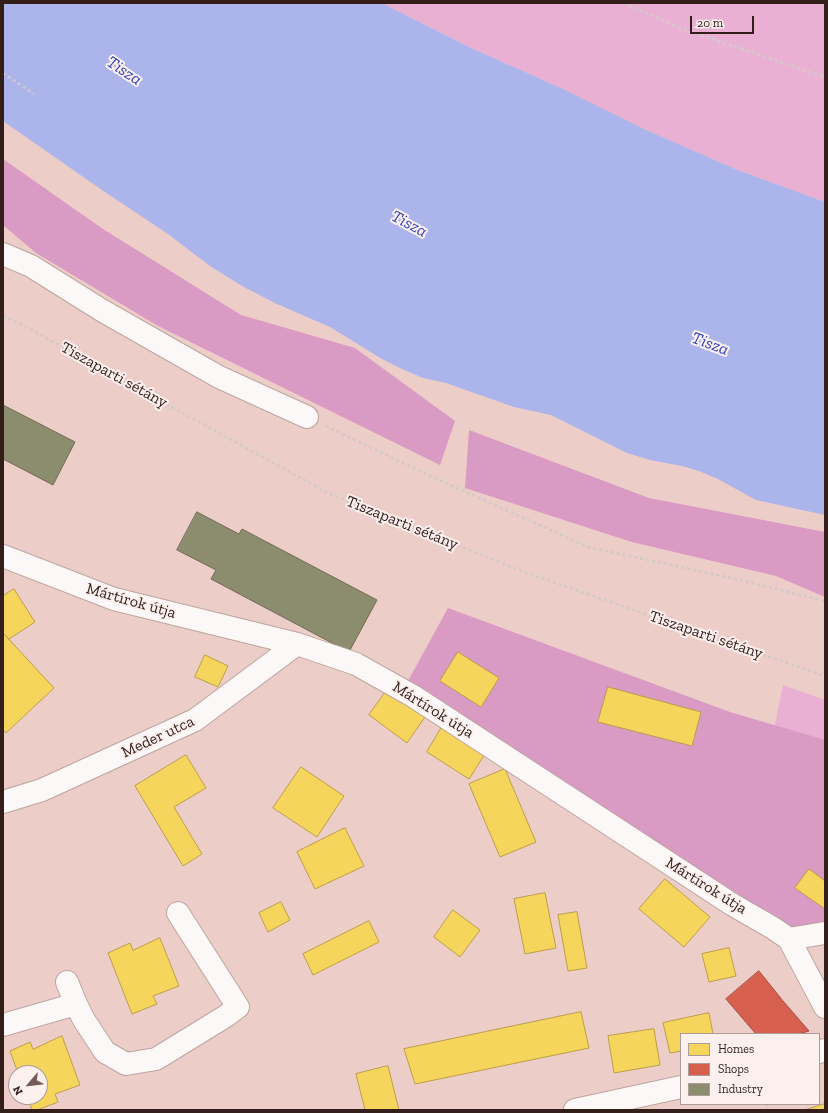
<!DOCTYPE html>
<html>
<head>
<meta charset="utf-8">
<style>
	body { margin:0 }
	#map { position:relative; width:828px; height:1113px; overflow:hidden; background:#edcdc7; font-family:"Zilla Slab",serif }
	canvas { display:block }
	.frame { position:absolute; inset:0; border:4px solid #331e1a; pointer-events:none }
	.legend { position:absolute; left:680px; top:1033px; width:140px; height:72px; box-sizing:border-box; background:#fcf0ee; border:1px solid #ac9c99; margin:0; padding:5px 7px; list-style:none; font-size:12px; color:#331e1a }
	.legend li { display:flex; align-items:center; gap:8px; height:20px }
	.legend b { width:20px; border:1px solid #ac9c99 }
	.north { position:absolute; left:8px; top:1065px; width:40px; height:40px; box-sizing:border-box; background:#fcf0ee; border:1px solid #ac9c99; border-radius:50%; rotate:242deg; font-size:11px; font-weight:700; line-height:16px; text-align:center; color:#331e1a }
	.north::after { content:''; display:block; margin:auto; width:14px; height:18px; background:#745b57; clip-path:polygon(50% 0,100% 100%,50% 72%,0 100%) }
	.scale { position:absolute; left:690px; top:16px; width:64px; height:18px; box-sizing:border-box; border:2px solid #331e1a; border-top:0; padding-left:5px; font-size:12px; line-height:14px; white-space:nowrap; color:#331e1a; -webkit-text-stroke:3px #fcf0ee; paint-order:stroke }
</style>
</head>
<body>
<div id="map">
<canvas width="828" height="1113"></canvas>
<div class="frame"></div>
<ul class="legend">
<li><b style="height:11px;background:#f6d55c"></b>Homes</li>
<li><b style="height:11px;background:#d6604d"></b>Shops</li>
<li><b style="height:11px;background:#8c8c6e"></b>Industry</li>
</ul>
<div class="north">N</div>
<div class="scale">20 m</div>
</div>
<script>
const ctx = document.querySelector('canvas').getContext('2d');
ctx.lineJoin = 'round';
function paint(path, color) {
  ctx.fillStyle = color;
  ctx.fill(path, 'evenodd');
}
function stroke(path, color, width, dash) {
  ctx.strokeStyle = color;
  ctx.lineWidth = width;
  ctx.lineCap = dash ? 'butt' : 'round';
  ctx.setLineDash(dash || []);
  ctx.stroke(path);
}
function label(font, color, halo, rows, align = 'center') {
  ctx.font = font + ' "Zilla Slab",serif';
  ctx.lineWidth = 4;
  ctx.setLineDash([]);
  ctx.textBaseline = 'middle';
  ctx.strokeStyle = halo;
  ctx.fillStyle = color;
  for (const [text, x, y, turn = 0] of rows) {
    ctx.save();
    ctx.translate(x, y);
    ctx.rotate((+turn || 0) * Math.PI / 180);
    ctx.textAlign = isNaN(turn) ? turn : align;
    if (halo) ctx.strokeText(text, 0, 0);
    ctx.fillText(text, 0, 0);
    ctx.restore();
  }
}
paint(new Path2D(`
	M382 3H825V202L735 169 644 129 563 89 469 47Z
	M783 685 825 700V792L774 729Z`), '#e9b0d4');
paint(new Path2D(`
	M3 159 103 229 241 315 355 348 455 421 440 465 158 326 36 253 3 225Z
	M469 430 649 498 825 532V597L776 576 632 542 465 488Z
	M448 608 730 712 825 740V933L789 939 685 873 408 681Z`), '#d99ac4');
paint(new Path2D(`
	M3 3H382L469 47 563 89 644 129 735 169 825 202V515L756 500 718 479 699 471 682 466 650 460 627 453 551 415 514 407 446 383 423 378 402 369 382 359 330 327 277 304 242 286 210 266 168 234 99 188 3 121Z`), '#abb4eb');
const homes = new Path2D(`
	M14 589 35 622 9 639 3 633V596Z
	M3 633 54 688 6 733 3 729Z
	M458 652 499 678 481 707 440 681Z
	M205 655 228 666 218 687 195 677Z
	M608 687 701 712 692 746 598 722Z
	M387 690 425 717 407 743 369 715Z
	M442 727 485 754 469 779 427 752Z
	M186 755 206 788 174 807 202 854 183 866 135 786Z
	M301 767 344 796 317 837 273 808Z
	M505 769 536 842 500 857 469 784Z
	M345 828 364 866 315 889 297 852Z
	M809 869 825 881V909L795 888Z
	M665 879 710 917 684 947 639 909Z
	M545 893 556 948 525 954 514 899Z
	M281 902 290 920 268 932 259 913Z
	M453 910 480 930 460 957 434 937Z
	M577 912 587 968 568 971 558 915Z
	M369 921 379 942 313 975 303 954Z
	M160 938 179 986 153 996 157 1004 132 1014 108 953 130 943 133 950Z
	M729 948 736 976 709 982 702 954Z
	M581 1012 589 1048 415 1084 404 1049Z
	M709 1013 713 1034H681V1051L670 1053 663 1023Z
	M654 1029 660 1065 614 1073 608 1036Z
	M62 1036 80 1085 55 1094 58 1102 37 1110H32L27 1097H40V1073H18L10 1051 30 1042 33 1049Z
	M388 1066 399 1110H365L356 1074Z
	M825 1104V1110H805Z`);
paint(homes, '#f6d55c');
stroke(homes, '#bc9e48', 1);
const shops = new Path2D(`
	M759 971 783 1001 809 1031 799 1034H756L726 999Z`);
paint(shops, '#d6604d');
stroke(shops, '#a54c3e', 1);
const industry = new Path2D(`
	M3 405 75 442 53 485 3 459Z
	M197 512 239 534 242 529 377 600 349 652 211 579 216 570 177 550Z`);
paint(industry, '#8c8c6e');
stroke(industry, '#716b55', 1);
const minor = new Path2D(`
	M3 254 31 266 103 311 219 377 307 417
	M3 556 114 599 297 644 356 664 413 696 733 905 773 928 789 939 825 1007
	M3 802 42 790 195 720 297 644
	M789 939 825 933
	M76 1004 84 1020 105 1052 126 1064 156 1059 226 1016 238 1007 178 913
	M3 1025 76 1004 67 982
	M819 1052 825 1050
	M575 1110 681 1087`);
stroke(minor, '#bda5a0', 24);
stroke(new Path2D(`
	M623 3 683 29 825 77
	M3 73 34 94
	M3 316 21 324 328 493 524 572 825 676
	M326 426 426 474 588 547 727 577 825 601
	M767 1104 768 1110`), '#d3cac8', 2.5, [3, 3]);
stroke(minor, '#fcf8f7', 22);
label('16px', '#331e1a', '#fcf0ee', [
	["Tiszaparti sétány",114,375,29],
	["Tiszaparti sétány",402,523,22],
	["Mártírok útja",131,601,16],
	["Tiszaparti sétány",706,635,19],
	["Mártírok útja",433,710,32],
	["Meder utca",158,737,-25],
	["Mártírok útja",706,886,32]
]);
label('italic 17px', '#3347bb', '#fcf0ee', [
	["Tisza",124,71,34],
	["Tisza",409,224,28],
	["Tisza",710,344,20]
]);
</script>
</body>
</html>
